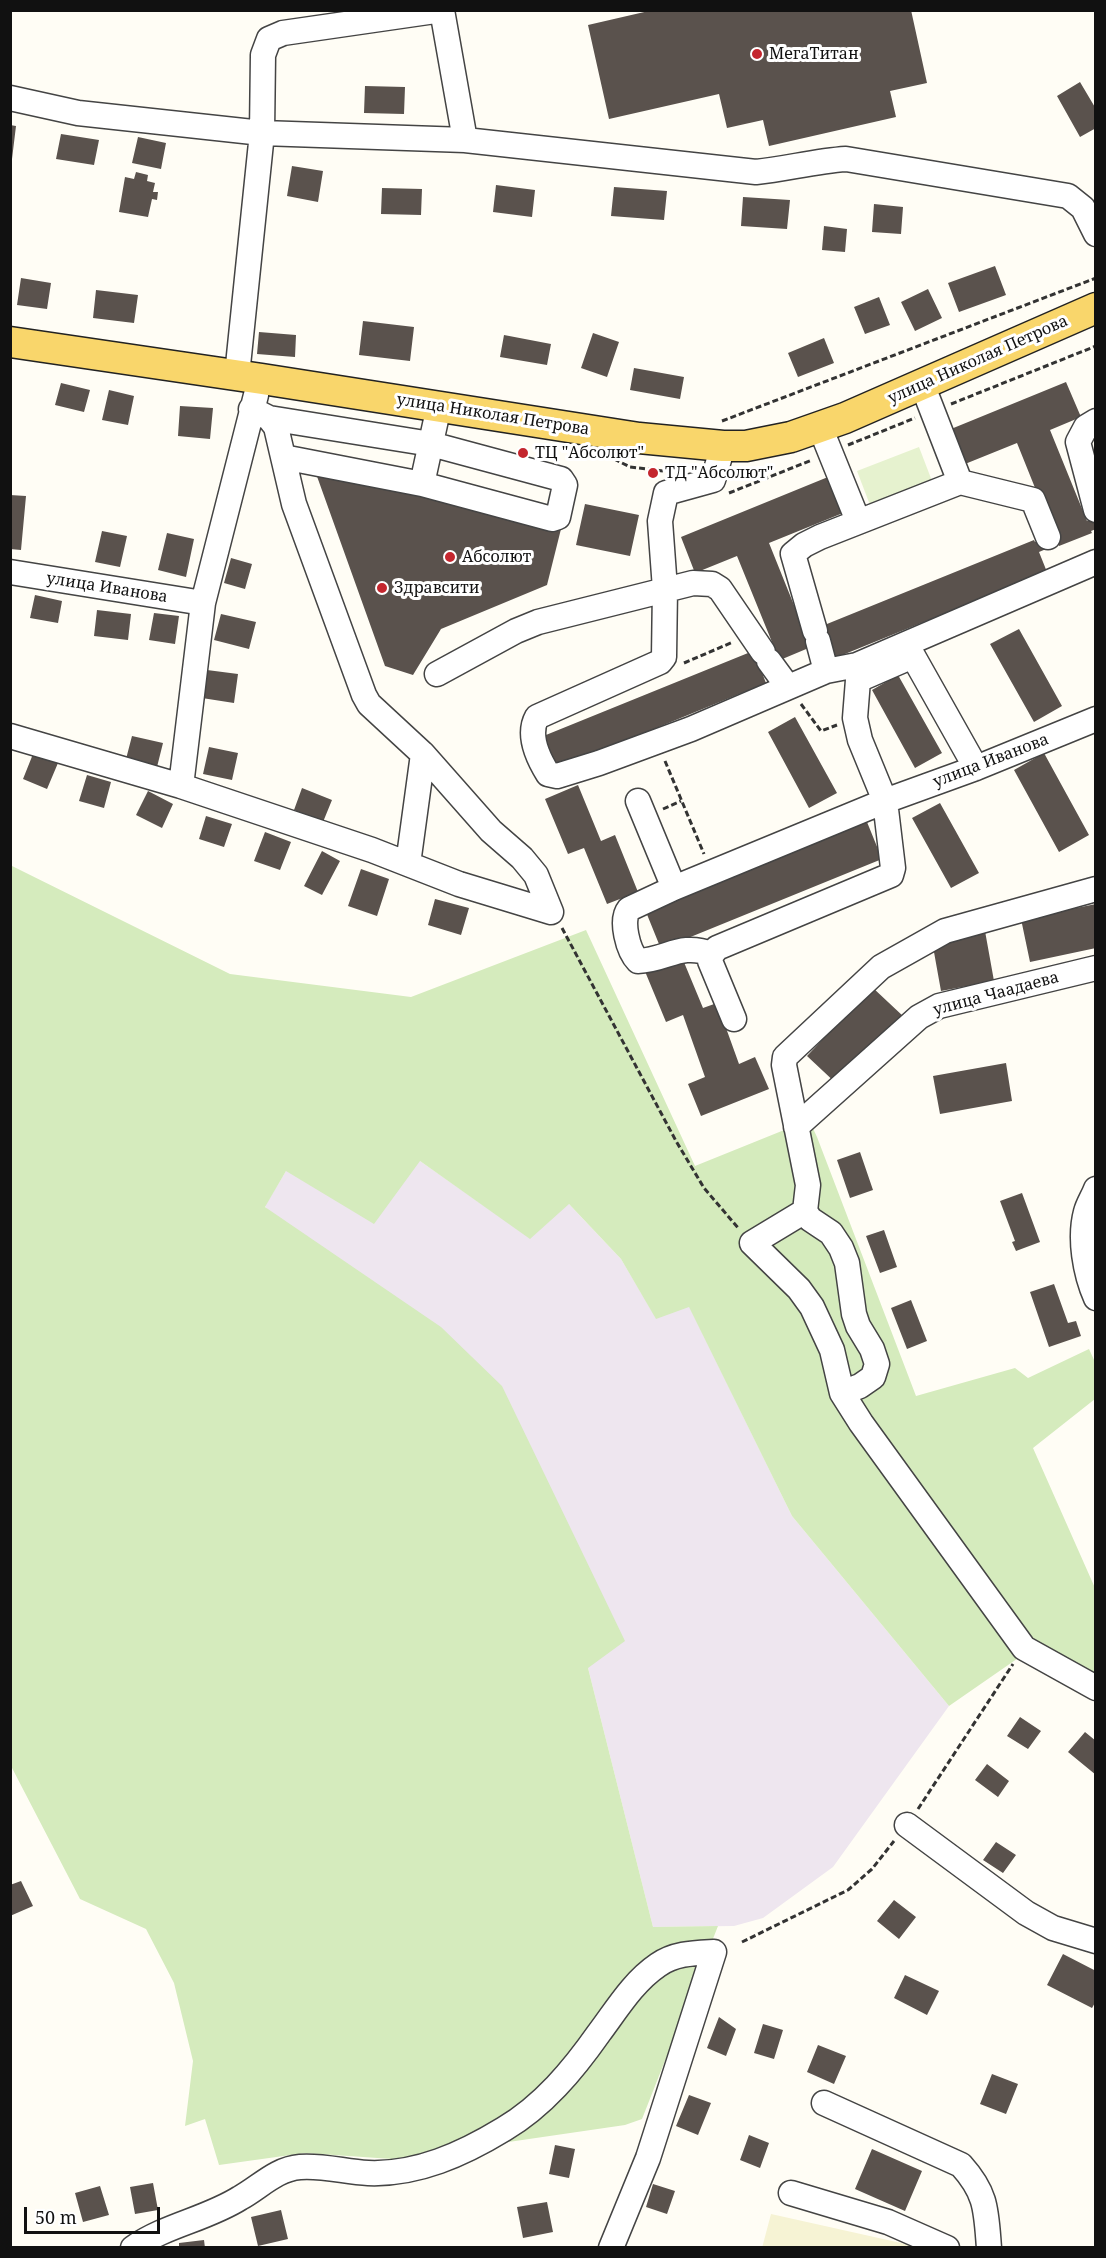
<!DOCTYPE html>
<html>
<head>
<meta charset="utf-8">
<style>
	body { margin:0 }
	#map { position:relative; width:1106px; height:2258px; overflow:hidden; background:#fffdf5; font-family:"Noto Serif",serif }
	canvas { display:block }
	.frame { position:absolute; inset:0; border:12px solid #111; pointer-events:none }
	.scale { position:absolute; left:24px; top:2207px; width:136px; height:27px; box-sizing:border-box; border:3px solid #111; border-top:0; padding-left:8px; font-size:18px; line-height:21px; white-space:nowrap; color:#111; -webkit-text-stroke:4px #fff; paint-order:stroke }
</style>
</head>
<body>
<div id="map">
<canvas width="1106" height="2258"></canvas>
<div class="frame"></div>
<div class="scale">50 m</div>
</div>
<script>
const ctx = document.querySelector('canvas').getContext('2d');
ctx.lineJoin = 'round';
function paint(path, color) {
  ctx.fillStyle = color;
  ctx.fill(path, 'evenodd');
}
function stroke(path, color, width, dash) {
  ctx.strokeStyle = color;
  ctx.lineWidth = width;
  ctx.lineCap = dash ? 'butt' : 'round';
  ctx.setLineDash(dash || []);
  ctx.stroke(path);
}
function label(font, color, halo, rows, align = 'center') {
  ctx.font = font + ' "Noto Serif",serif';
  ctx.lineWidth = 6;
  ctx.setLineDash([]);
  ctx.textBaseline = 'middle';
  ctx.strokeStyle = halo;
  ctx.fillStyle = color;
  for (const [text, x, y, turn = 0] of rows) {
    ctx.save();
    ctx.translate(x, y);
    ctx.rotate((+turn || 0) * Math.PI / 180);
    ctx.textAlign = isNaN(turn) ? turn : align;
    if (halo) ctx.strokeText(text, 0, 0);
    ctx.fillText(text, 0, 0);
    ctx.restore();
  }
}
paint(new Path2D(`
	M420 1161 530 1238 568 1203 621 1259 656 1318 689 1306 792 1516 949 1706 833 1867 763 1918 734 1926 653 1927 588 1668 265 1206 286 1171Z`), '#eee6ef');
paint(new Path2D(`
	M771 2214 919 2247 762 2248Z`), '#f6f3d4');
paint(new Path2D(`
	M10 865 230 974 411 997 586 930 695 1166 809 1120 817 1137 916 1396 1015 1368 1028 1378 1089 1349 1095 1362V1399L1033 1448 1095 1588V1675L1037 1645 949 1706 792 1516 689 1307 656 1319 621 1259 569 1204 530 1239 420 1161 374 1224 286 1171 265 1207 441 1327 502 1386 625 1641 588 1668 653 1927 718 1926 642 2119 625 2125 392 2159 305 2153 219 2165 205 2119 185 2126 193 2061 174 1983 146 1929 80 1899 11 1766Z`), '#d5ebbd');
paint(new Path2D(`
	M919 447 932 481 870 505 857 471Z`), '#e6f2cf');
paint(new Path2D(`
	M653 10H911L927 83 890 91 896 117 769 146 763 120 727 128 719 94 609 119 588 25Z
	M1080 82 1096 109V128L1080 137 1057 96Z
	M365 86 405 87 404 114 364 113Z
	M10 125 16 126 12 159H10Z
	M61 134 99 140 94 165 56 159Z
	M138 137 166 143 161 169 132 163Z
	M292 166 323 171 318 202 287 196Z
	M136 172 148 175 147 181 155 183 153 192H158L157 200 152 199 148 217 119 212 125 177 134 179Z
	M496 185 535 190 532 217 493 212Z
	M614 187 667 191 664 220 611 216Z
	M382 188 422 189 421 215 381 214Z
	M743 197 790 200 787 229 741 226Z
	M874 204 903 207 901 234 872 232Z
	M824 226 847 229 845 252 822 250Z
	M995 266 1006 295 959 312 948 283Z
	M21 278 51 283 47 309 17 305Z
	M928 289 942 318 915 331 901 302Z
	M96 290 138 295 134 323 93 318Z
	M879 297 890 325 865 334 854 307Z
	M363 321 414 327 410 361 359 355Z
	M259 332 296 335 295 357 257 354Z
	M593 333 619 342 607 377 581 368Z
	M504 335 551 344 547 365 500 357Z
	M824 338 834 363 798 377 788 353Z
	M634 368 684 377 680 399 630 390Z
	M1066 382 1081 417 1050 430 1087 521 1096 518V529L1091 531 1092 533 1059 546 1058 544 1039 552 1047 572 835 658 811 647 780 660 759 665 766 683 554 770 541 737 753 651 755 655 774 647 737 556 695 573 681 537 828 477 843 513 769 543 806 635 822 626 1034 540 1035 542 1054 535 1017 443 965 464 951 429Z
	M61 383 90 390 84 412 55 405Z
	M109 390 134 396 128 425 102 420Z
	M180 406 213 408 210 439 178 436Z
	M314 468 561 529 547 585 441 629 413 675 385 666Z
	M10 495 26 496 21 550 10 549Z
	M585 504 639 515 630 556 576 545Z
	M102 531 127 536 120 567 95 562Z
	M167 533 194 539 186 577 158 570Z
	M231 558 252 564 245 589 224 583Z
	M35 595 62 601 58 623 30 618Z
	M97 610 131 614 128 640 94 636Z
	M154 613 179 616 175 644 149 640Z
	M221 614 256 622 249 649 214 640Z
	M1019 629 1062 706 1034 722 990 644Z
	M207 670 238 674 234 703 202 698Z
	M898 675 942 753 915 768 872 690Z
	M795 717 837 793 809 808 768 732Z
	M132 736 163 743 157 767 126 759Z
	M209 747 238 753 232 780 203 774Z
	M1044 753 1089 835 1059 852 1014 770Z
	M33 754 58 763 47 789 23 779Z
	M87 775 111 782 104 808 79 801Z
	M578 785 601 841 615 835 638 892 607 904 584 848 568 854 545 799Z
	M302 788 332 800 323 822 294 810Z
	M148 791 173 804 162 828 136 815Z
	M940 803 979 873 951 888 912 818Z
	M206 816 232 824 224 847 199 839Z
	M867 822 882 859 661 949 646 912Z
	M265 832 291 842 280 870 254 861Z
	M322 851 340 861 322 895 304 886Z
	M361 869 389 879 377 916 348 906Z
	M435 899 469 908 461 935 428 925Z
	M1096 904V948L1030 962 1021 919Z
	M985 931 994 981 941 991 932 941Z
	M681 955 703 1008 717 1003 739 1064 755 1057 769 1089 701 1116 688 1084 705 1077 683 1015 666 1022 644 969Z
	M872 987 904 1017 839 1086 807 1056Z
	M1006 1063 1012 1101 940 1114 933 1076Z
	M860 1152 873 1190 850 1198 837 1160Z
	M1022 1193 1040 1242 1016 1251 1012 1242 1015 1241 1000 1201Z
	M884 1230 897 1267 880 1273 866 1236Z
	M1054 1284 1068 1323 1076 1321 1081 1336 1049 1347 1030 1292Z
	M911 1300 927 1341 907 1349 891 1308Z
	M1020 1717 1041 1731 1028 1749 1007 1736Z
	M1085 1732 1096 1741V1775L1068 1752Z
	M987 1764 1009 1781 998 1797 975 1780Z
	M996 1842 1016 1855 1003 1873 983 1860Z
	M21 1881 33 1906 10 1916V1885Z
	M894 1900 916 1917 899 1939 877 1921Z
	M1063 1954 1096 1971V2001L1092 2008 1047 1985Z
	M905 1975 939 1991 927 2015 894 1998Z
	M719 2017 736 2029 726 2056 707 2048Z
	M763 2024 783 2030 774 2059 754 2053Z
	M818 2045 846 2056 834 2084 807 2072Z
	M992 2074 1018 2084 1006 2114 980 2104Z
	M689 2095 711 2103 698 2135 676 2126Z
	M749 2135 769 2143 760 2168 740 2160Z
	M555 2145 575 2149 569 2178 549 2174Z
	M872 2149 922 2171 905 2211 855 2189Z
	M153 2183 158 2210 135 2214 130 2187Z
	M653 2184 675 2191 667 2214 646 2207Z
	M100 2186 109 2215 83 2222 75 2193Z
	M547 2202 553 2232 523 2238 517 2207Z
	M281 2210 288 2239 258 2246 251 2217Z
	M204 2240 205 2248H179V2243Z`), '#5a524d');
const minor = new Path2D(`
	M442 10 465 140
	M10 98 78 113 262 133 465 140 756 172C786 169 815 161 846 159L1068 196 1083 208 1096 234
	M237 375 262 133 263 55 269 39 283 33 442 10
	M922 384 960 482 1033 500 1048 537
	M251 409 269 418 276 427 294 504 364 695 369 704 423 754 491 831 522 858 536 875 551 912
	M269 418 431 444 561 479 565 485 558 517 552 519 422 484
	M1096 421 1086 427 1078 442 1096 510
	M820 427 858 521
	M723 446 713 480 666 493 660 521 665 589 664 657 660 662 537 717C527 735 538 758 548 774L557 776 599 763 691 729 826 671 857 665 1096 562
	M283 457 422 484 439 406
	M10 572 203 603
	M815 631 793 554 804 545 820 537 960 482
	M818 641 826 671
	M769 661 788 687
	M437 674 516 631 538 622 693 583 712 584 720 589 763 652
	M10 736 181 786 372 850 459 884 551 912
	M181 786 203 603 256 395
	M638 801 674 888 885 801 976 768 1096 719
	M408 864 423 754
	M674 888 629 909C620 920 628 951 638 961 668 960 679 942 712 954
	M734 1019 710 961 712 954 717 948 891 875 893 868 885 801 860 740 855 718 858 680 913 656 976 768
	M796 1127 919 1017 939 1006 1096 968
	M1096 1189C1093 1197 1088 1204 1086 1212 1079 1238 1085 1273 1096 1298
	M805 1211 752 1243 799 1289 812 1307 832 1350 842 1393 861 1423 1024 1648 1096 1688
	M842 1393 860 1386 873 1377 877 1364 872 1349 858 1326 854 1314 847 1263 841 1248 831 1233 810 1219 805 1211 808 1185 784 1065 785 1057 881 967 945 931 1096 889
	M907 1825 1026 1913 1053 1928 1096 1941
	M824 2103 961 2165C987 2194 986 2210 989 2248
	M791 2193 888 2222 947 2248
	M133 2248C166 2225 207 2219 240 2198 260 2187 276 2169 300 2167 322 2165 346 2172 368 2173 417 2175 463 2154 504 2129 543 2106 573 2070 599 2033 617 2009 633 1982 658 1965 675 1953 695 1953 714 1952L648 2158 611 2248`);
const major = new Path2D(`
	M10 342 262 379 639 438 723 446H746L791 437 845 418 1096 308`);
stroke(minor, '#444', 27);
stroke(major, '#222', 33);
stroke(new Path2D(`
	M951 404 1096 346
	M722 421 1096 278
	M848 445 915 418
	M614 459 630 467 663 471
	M729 493 812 460
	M684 663 733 642
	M801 704 821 731 837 725
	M665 761 704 854
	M663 809 681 801
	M562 928 676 1141 704 1188 739 1229
	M918 1809 1013 1664
	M742 1942 848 1890 872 1869 894 1841`), '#333', 3, [6, 3]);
stroke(minor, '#fff', 24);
stroke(major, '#f9d66b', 30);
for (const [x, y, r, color] of [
	[757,54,6,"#c4262e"],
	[523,453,6,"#c4262e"],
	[653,473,6,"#c4262e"],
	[450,557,6,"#c4262e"],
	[382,588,6,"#c4262e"]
]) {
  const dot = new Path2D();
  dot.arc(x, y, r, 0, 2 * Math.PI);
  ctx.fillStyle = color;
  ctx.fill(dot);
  stroke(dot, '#fff', 2);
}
label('16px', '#111', '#fff', [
	["МегаТитан",769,54],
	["ТЦ \"Абсолют\"",535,453],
	["ТД \"Абсолют\"",665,473],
	["Абсолют",462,557],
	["Здравсити",394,588]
], 'left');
label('16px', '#111', '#fff', [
	["улица Николая Петрова",978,360,-24],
	["улица Николая Петрова",493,415,9],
	["улица Иванова",107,588,9],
	["улица Иванова",991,761,-21],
	["улица Чаадаева",996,994,-15]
]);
</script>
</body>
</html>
